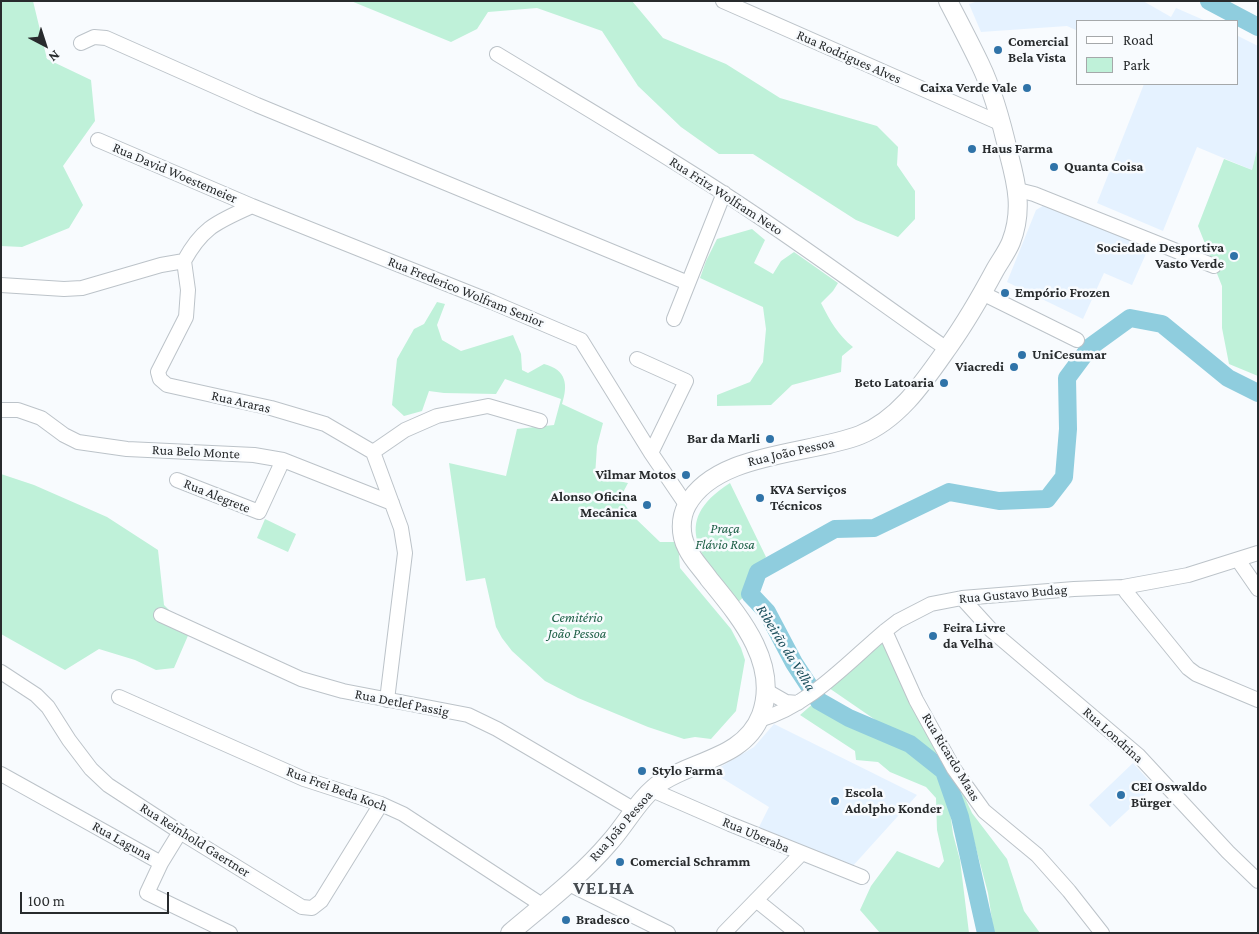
<!DOCTYPE html>
<html>
<head>
<meta charset="utf-8">
<style>
	body { margin:0 }
	#map { position:relative; width:1259px; height:934px; overflow:hidden; background:#f8fbfe; font-family:"Crimson Pro",serif }
	canvas { display:block }
	.frame { position:absolute; inset:0; border:2px solid #282b2d; pointer-events:none }
	.legend { position:absolute; left:1076px; top:20px; width:162px; height:65px; box-sizing:border-box; background:#f8fbfe; border:1px solid #a5a8aa; margin:0; padding:6px 9px; list-style:none; font-size:15px; color:#282b2d }
	.legend li { display:flex; align-items:center; gap:10px; height:25px }
	.legend b { width:25px; border:1px solid #a5a8aa }
	.north { position:absolute; left:20px; top:20px; width:50px; height:50px; -webkit-text-stroke:4px #f8fbfe; paint-order:stroke; rotate:140deg; font-size:14px; font-weight:700; line-height:20px; text-align:center; color:#282b2d }
	.north::after { content:''; display:block; margin:auto; width:18px; height:22px; background:#282b2d; clip-path:polygon(50% 0,100% 100%,50% 72%,0 100%) }
	.scale { position:absolute; left:20px; top:892px; width:149px; height:22px; box-sizing:border-box; border:2px solid #282b2d; border-top:0; padding-left:6px; font-size:15px; line-height:18px; white-space:nowrap; color:#282b2d; -webkit-text-stroke:4px #f8fbfe; paint-order:stroke }
</style>
</head>
<body>
<div id="map">
<canvas width="1259" height="934"></canvas>
<div class="frame"></div>
<ul class="legend">
<li><b style="height:6px;background:#fff"></b>Road</li>
<li><b style="height:14px;background:#bff1d9"></b>Park</li>
</ul>
<div class="north">N</div>
<div class="scale">100 m</div>
</div>
<script>
const ctx = document.querySelector('canvas').getContext('2d');
ctx.lineJoin = 'round';
function paint(path, color) {
  ctx.fillStyle = color;
  ctx.fill(path, 'evenodd');
}
function stroke(path, color, width, dash) {
  ctx.strokeStyle = color;
  ctx.lineWidth = width;
  ctx.lineCap = dash ? 'butt' : 'round';
  ctx.setLineDash(dash || []);
  ctx.stroke(path);
}
function label(font, color, halo, rows, align = 'center') {
  ctx.font = font + ' "Crimson Pro",serif';
  ctx.lineWidth = 5;
  ctx.setLineDash([]);
  ctx.textBaseline = 'middle';
  ctx.strokeStyle = halo;
  ctx.fillStyle = color;
  for (const [text, x, y, turn = 0] of rows) {
    ctx.save();
    ctx.translate(x, y);
    ctx.rotate((+turn || 0) * Math.PI / 180);
    ctx.textAlign = isNaN(turn) ? turn : align;
    if (halo) ctx.strokeText(text, 0, 0);
    ctx.fillText(text, 0, 0);
    ctx.restore();
  }
}
paint(new Path2D(`
	M978 1H1143L1171 17 1176 8 1206 21H1078V31L1067 26 981 32 969 4Z
	M1238 36 1258 46V146L1252 170 1197 147 1163 231 1097 203 1144 84H1238Z
	M1046 204 1149 247 1132 285 1104 273 1083 319 1007 282 1036 210Z
	M774 724 917 795 851 868 758 829 769 807 712 772 754 747Z
	M1133 763 1154 786 1110 827 1089 805Z`), '#e5f2ff');
paint(new Path2D(`
	M1 1H33L47 59 91 80 95 121 63 166 83 205 69 228 22 247 1 246Z
	M351 1H632L663 38 726 64 780 98 877 126 898 147 897 165 915 191V219L898 237 856 220 753 154H719L681 127 638 86 602 31 537 8 488 12 477 29 451 42Z
	M1258 146V376L1229 364 1222 328V286L1198 226 1224 159 1252 170Z
	M752 229 765 240 754 263 773 274 781 261 794 252 838 283 833 291 821 303C830 321 838 335 853 347L842 356 841 372 792 385 771 405 717 406V395L750 382 763 362 766 329 763 307 700 278 706 261 717 239Z
	M437 302 445 304 437 325 442 340 461 351 513 335 521 354 522 370 528 373 544 364C567 370 568 385 562 404L603 423 597 446 595 476 628 483 620 498 634 517 660 542H678L680 568 731 629 741 648 745 660 736 711 711 739 695 737 684 739 648 727 578 698 545 681 512 651 502 638 496 627 485 578 466 581 449 463 506 476 517 429 554 425 561 399 505 379 496 394 444 393 429 391 422 411 404 416 392 405 397 359 414 329 424 324Z
	M1 474 34 485 107 517 158 550 164 605 190 631 174 668 156 670 135 660 99 649 65 670 1 634Z
	M730 483 766 557C755 569 746 577 747 594L737 603C704 559 667 523 730 483Z
	M265 519 296 534 288 552 257 538Z
	M882 641 935 743 937 760 900 731 877 721 829 688Z
	M815 702 860 728 898 746 939 772 948 797 953 834 960 860 969 933H880L860 910 871 886 897 851 939 868 944 861 937 830 936 798 926 787 890 772 878 762 856 760 855 751 800 715Z
	M959 785 972 813 1007 859 1024 911 1040 933H994L988 893Z`), '#bff1d9');
stroke(new Path2D(`
	M1209 1 1258 27
	M986 933 960 817 944 771 910 744 849 718 819 701 794 663 767 612 750 594 758 572 835 529 874 528 949 492 999 501 1047 499 1064 477 1068 429 1067 378 1090 347 1130 318 1162 324 1228 378 1258 393`), '#8fcdde', 18);
const minor = new Path2D(`
	M723 1 1002 124
	M81 43 94 37 106 38 257 105 688 283
	M497 54C573 100 649 145 723 193 799 242 872 297 947 349
	M98 140 252 206 492 302 581 340 651 453 687 506
	M1018 190 1034 194 1214 266
	M184 261 188 290 186 317 158 372 160 379 167 385 271 408 325 424 373 452 401 528 405 553 387 700
	M184 261C203 226 218 222 252 206
	M1 285 64 289 82 288 161 265 184 261
	M982 293 1077 340
	M674 319 724 193
	M637 359 686 381 651 453
	M1 410H18L41 418 64 435 78 442 127 449 254 455 283 460 392 503
	M373 452 405 430 437 416 488 406 540 421
	M177 480 259 512 283 460
	M1238 560 1258 589
	M1123 587 1127 593 1188 668 1196 674 1258 700
	M962 598 992 631 1138 755 1228 852 1258 881
	M161 615 301 679 343 691 468 715 497 729 633 809
	M885 631 916 700 954 769 984 811 1037 855 1069 891 1102 933
	M1 672 36 695 48 707 69 740 91 769 108 785 180 832 302 907 312 908 321 901 381 804
	M765 690 786 702 798 703
	M119 697 304 779 381 804 403 814 542 905
	M759 720C809 706 846 664 885 631L898 621 931 604 962 598 1074 589 1123 587 1188 575 1258 553
	M1 774 161 863
	M652 790 730 824 862 877
	M180 832 161 863 147 893 230 933
	M567 883 668 933
	M756 900 797 933
	M724 933 801 854`);
const major = new Path2D(`
	M510 933C543 905 581 876 609 843 628 822 639 797 663 781 696 760 745 757 761 715 780 663 739 616 709 579 702 569 692 559 687 548 680 535 680 518 687 505 716 452 809 455 860 435 900 419 925 380 949 346 966 322 981 296 995 270 1000 261 1007 252 1011 242 1023 211 1017 185 1009 155 1002 124 994 93 980 64 970 43 959 22 948 1`);
stroke(minor, '#bcc3c9', 16);
stroke(major, '#bcc3c9', 20);
stroke(minor, '#fff', 14);
stroke(major, '#fff', 18);
for (const [x, y, r, color] of [
	[998,50,5,"#2f73a8"],
	[1027,88,5,"#2f73a8"],
	[972,149,5,"#2f73a8"],
	[1054,167,5,"#2f73a8"],
	[1234,256,5,"#2f73a8"],
	[1005,293,5,"#2f73a8"],
	[1022,355,5,"#2f73a8"],
	[1014,367,5,"#2f73a8"],
	[944,383,5,"#2f73a8"],
	[770,439,5,"#2f73a8"],
	[686,475,5,"#2f73a8"],
	[760,498,5,"#2f73a8"],
	[647,505,5,"#2f73a8"],
	[933,636,5,"#2f73a8"],
	[642,771,5,"#2f73a8"],
	[1121,795,5,"#2f73a8"],
	[835,801,5,"#2f73a8"],
	[620,862,5,"#2f73a8"],
	[566,920,5,"#2f73a8"]
]) {
  const dot = new Path2D();
  dot.arc(x, y, r, 0, 2 * Math.PI);
  ctx.fillStyle = color;
  ctx.fill(dot);
  stroke(dot, '#f8fbfe', 2);
}
label('bold 14px', '#282b2d', '#f8fbfe', [
	["Comercial",1008,42],
	["Bela Vista",1008,58],
	["Caixa Verde Vale",1017,88,"right"],
	["Haus Farma",982,149],
	["Quanta Coisa",1064,167],
	["Sociedade Desportiva",1224,248,"right"],
	["Vasto Verde",1224,264,"right"],
	["Empório Frozen",1015,293],
	["UniCesumar",1032,355],
	["Viacredi",1004,367,"right"],
	["Beto Latoaria",934,383,"right"],
	["Bar da Marli",760,439,"right"],
	["Vilmar Motos",676,475,"right"],
	["KVA Serviços",770,490],
	["Técnicos",770,506],
	["Alonso Oficina",637,497,"right"],
	["Mecânica",637,513,"right"],
	["Feira Livre",943,628],
	["da Velha",943,644],
	["Stylo Farma",652,771],
	["CEI Oswaldo",1131,787],
	["Bürger",1131,803],
	["Escola",845,793],
	["Adolpho Konder",845,809],
	["Comercial Schramm",630,862],
	["Bradesco",576,920]
], 'left');
label('14px', '#282b2d', '#f8fbfe', [
	["Rua Rodrigues Alves",849,57,24],
	["Rua David Woestemeier",175,173,23],
	["Rua Fritz Wolfram Neto",726,196,33],
	["Rua Frederico Wolfram Senior",466,292,22],
	["Rua Araras",241,402,13],
	["Rua Belo Monte",196,452,3],
	["Rua João Pessoa",791,452,-13],
	["Rua Alegrete",217,496,22],
	["Rua Gustavo Budag",1013,594,-5],
	["Rua Detlef Passig",402,703,11],
	["Rua Londrina",1113,735,42],
	["Rua Ricardo Maas",951,757,59],
	["Rua Frei Beda Koch",337,789,20],
	["Rua João Pessoa",621,826,-49],
	["Rua Uberaba",756,835,23],
	["Rua Reinhold Gaertner",195,840,32],
	["Rua Laguna",122,841,29]
]);
label('italic 14px', '#1c5e45', '#f8fbfe', [
	["Praça",725,529],
	["Flávio Rosa",725,545],
	["Cemitério",577,618],
	["João Pessoa",577,634]
]);
label('italic 15px', '#1a4e5b', '#f8fbfe', [
	["Ribeirão da Velha",786,648,58]
]);
ctx.letterSpacing = '1px';
label('bold 19px', '#454b50', '#f8fbfe', [
	["VELHA",604,888]
]);
ctx.letterSpacing = '0px';
</script>
</body>
</html>
